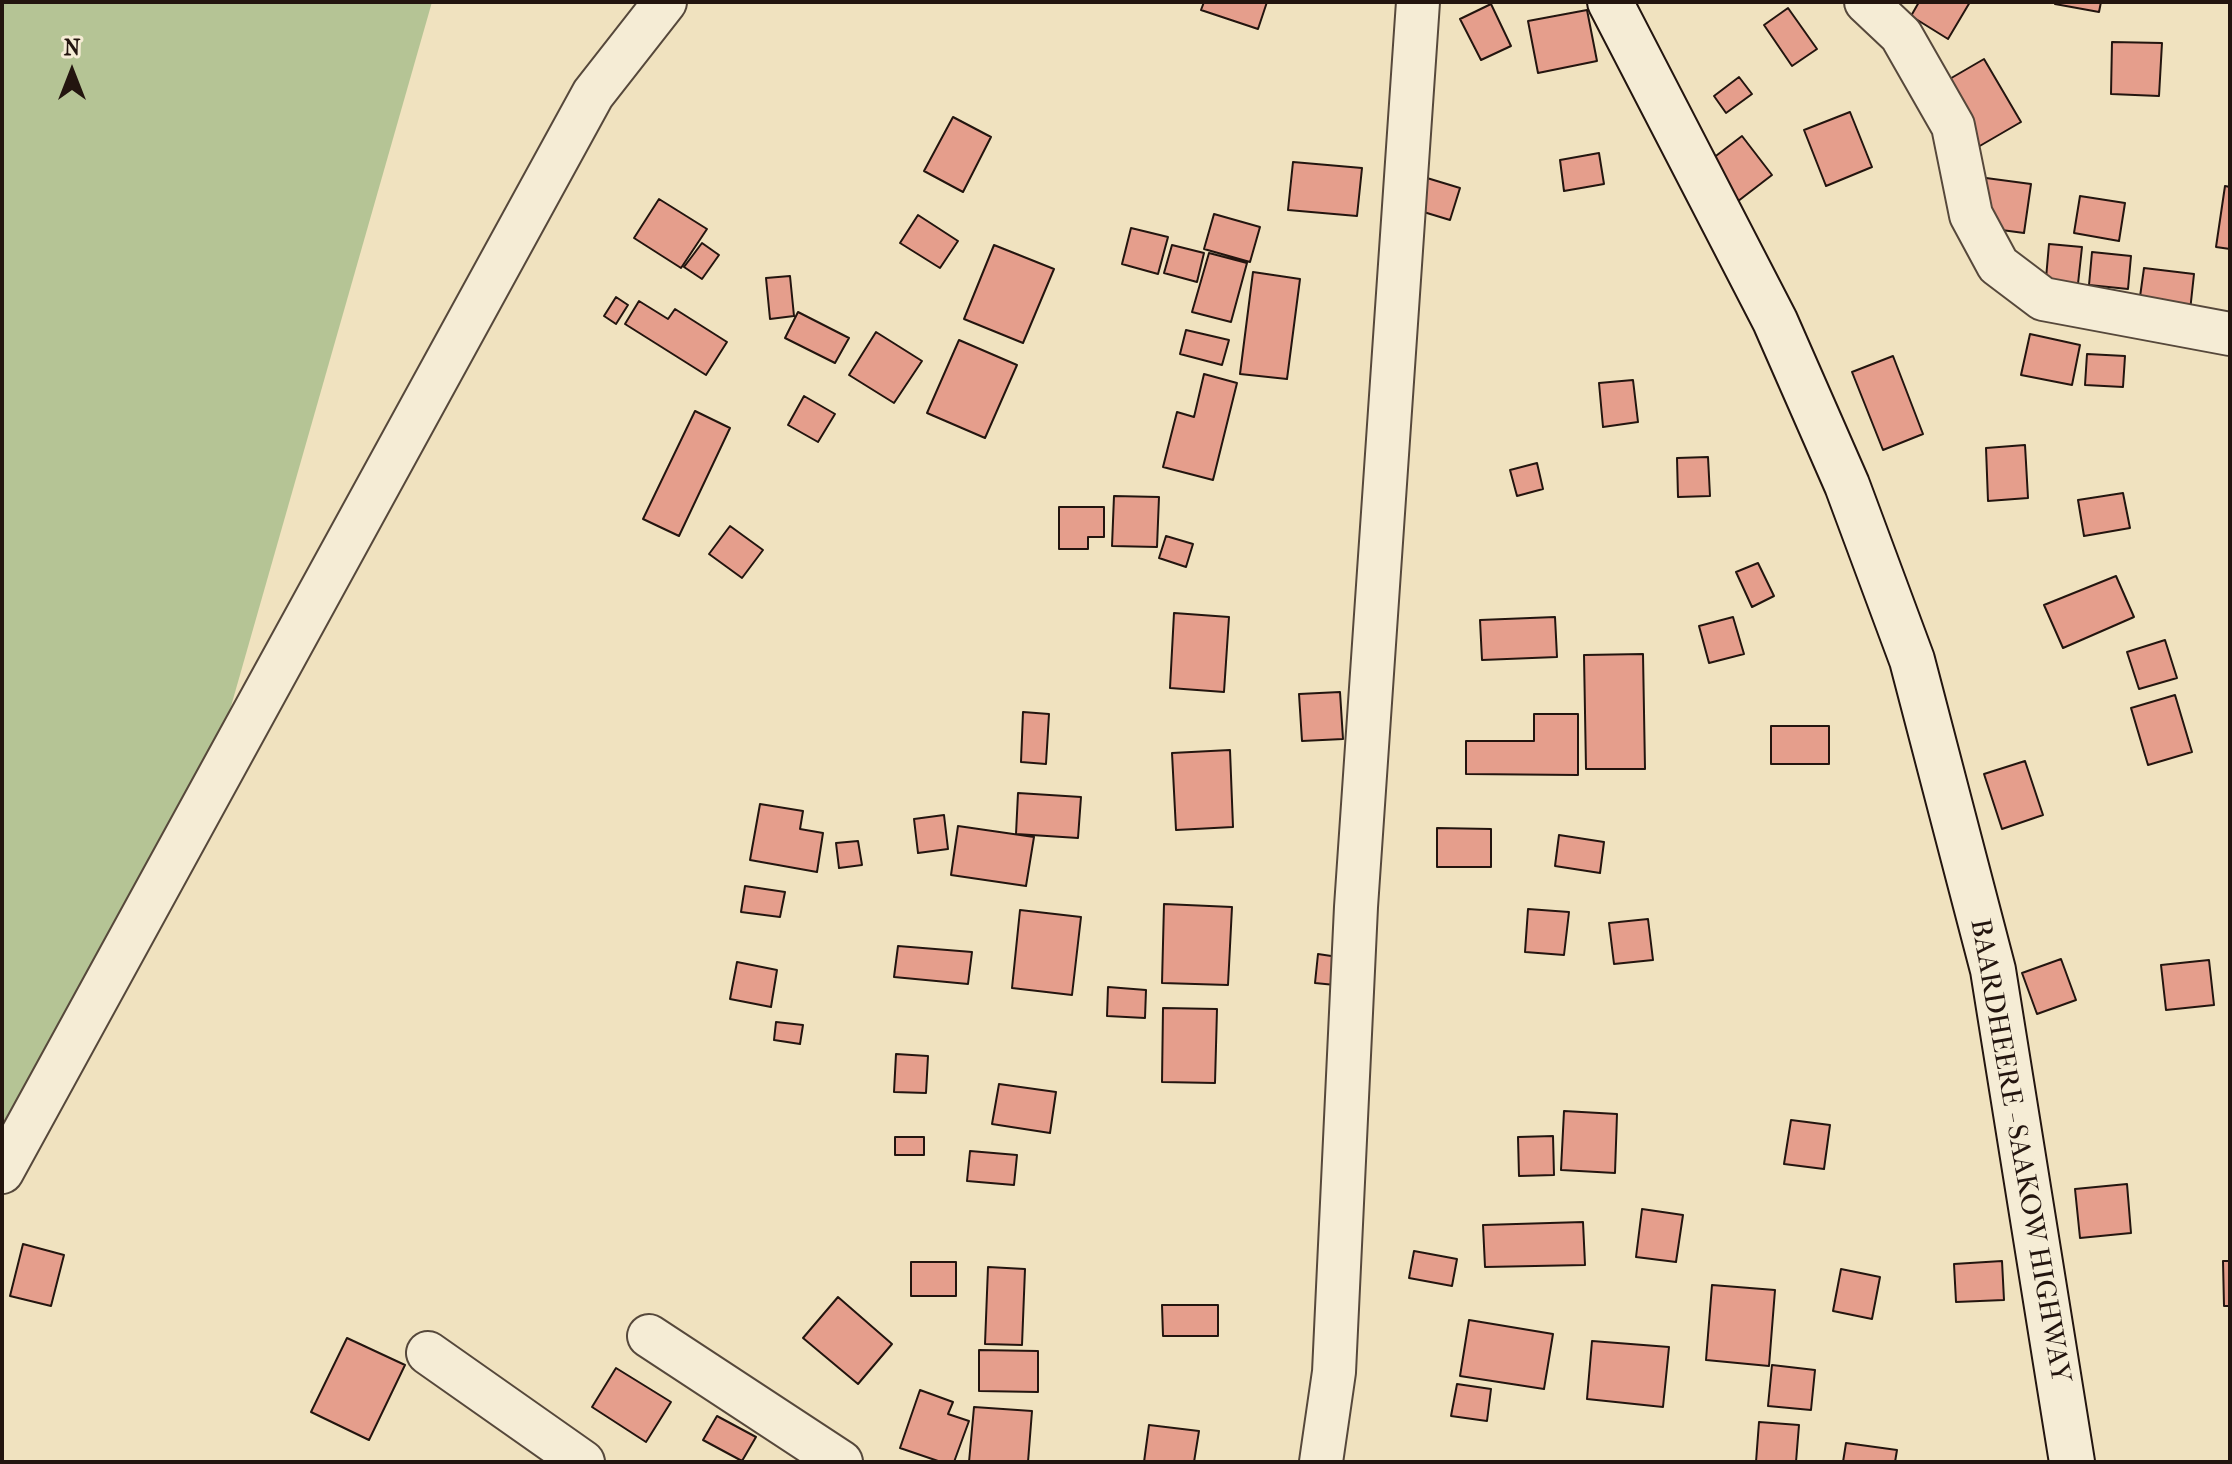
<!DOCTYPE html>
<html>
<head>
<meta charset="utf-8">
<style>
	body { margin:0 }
	#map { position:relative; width:2232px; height:1464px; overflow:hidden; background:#f0e2bf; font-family:"IM FELL French Canon",serif }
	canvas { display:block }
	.frame { position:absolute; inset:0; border:4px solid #23150f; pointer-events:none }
	.north { position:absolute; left:32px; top:32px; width:80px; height:80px; -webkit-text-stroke:6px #f5ecd5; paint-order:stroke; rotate:0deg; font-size:22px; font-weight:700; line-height:32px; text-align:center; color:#23150f }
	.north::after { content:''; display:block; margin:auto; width:28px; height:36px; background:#23150f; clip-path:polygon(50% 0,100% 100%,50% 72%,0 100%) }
</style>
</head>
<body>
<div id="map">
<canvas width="2232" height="1464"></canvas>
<div class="frame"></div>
<div class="north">N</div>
</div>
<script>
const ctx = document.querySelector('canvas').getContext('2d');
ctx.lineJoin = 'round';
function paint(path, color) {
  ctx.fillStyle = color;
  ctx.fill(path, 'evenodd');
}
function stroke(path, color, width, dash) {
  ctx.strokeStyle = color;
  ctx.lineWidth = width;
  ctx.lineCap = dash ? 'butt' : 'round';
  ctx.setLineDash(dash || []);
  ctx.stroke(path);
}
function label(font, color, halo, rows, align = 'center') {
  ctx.font = font + ' "IM FELL French Canon",serif';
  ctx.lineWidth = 8;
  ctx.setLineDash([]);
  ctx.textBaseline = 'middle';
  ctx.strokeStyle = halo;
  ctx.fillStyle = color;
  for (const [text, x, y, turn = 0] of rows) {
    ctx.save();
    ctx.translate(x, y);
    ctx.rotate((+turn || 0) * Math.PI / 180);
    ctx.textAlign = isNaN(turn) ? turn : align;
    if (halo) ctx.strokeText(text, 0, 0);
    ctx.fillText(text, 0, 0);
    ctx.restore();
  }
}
paint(new Path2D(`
	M2 2H432L192 843 2 1139Z`), '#b5c495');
const building = new Path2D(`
	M1204 2H1267L1258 29 1201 10Z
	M1919 2H1970L1948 39 1911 16Z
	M2055 2H2101L2099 12 2055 4Z
	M1491 4 1511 46 1481 60 1460 19Z
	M1788 8 1817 49 1792 66 1764 25Z
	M1587 10 1597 61 1538 73 1528 21Z
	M2112 42 2162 43 2159 96 2111 94Z
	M1984 59 2021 122 1978 147 1941 84Z
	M1739 77 1752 94 1726 113 1714 96Z
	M1850 112 1872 167 1826 186 1804 130Z
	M953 117 991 137 963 192 924 171Z
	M1742 136 1772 175 1733 205 1704 165Z
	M1599 153 1604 184 1564 191 1560 160Z
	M1293 162 1362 168 1357 216 1288 210Z
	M1427 178 1460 188 1450 220 1417 210Z
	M1986 178 2031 184 2024 233 1979 227Z
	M2225 186 2230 187V249L2216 247Z
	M2080 196 2125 203 2119 241 2074 233Z
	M659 199 707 229 681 268 634 238Z
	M1214 214 1260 227 1250 262 1204 249Z
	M918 215 958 241 940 268 900 243Z
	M1131 228 1168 237 1158 274 1122 264Z
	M702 243 719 255 702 279 684 267Z
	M2049 244 2082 247 2077 293 2045 290Z
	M994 245 1054 269 1023 343 964 319Z
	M1172 245 1204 253 1197 282 1164 273Z
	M2092 252 2131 256 2128 289 2089 285Z
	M1209 253 1247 263 1231 322 1192 312Z
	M2144 268 2194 274 2190 311 2139 304Z
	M1253 272 1300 279 1287 379 1240 374Z
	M790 276 794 316 770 319 766 278Z
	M616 297 628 305 616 324 604 316Z
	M639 301 668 319 675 309 727 342 706 375 625 324Z
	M798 312 849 338 835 363 785 338Z
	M1186 330 1229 340 1222 365 1180 354Z
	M876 332 922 361 894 403 849 375Z
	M2030 334 2080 345 2072 385 2021 375Z
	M959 340 1017 365 985 438 927 413Z
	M2087 354 2125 356 2123 387 2085 385Z
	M1893 356 1923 434 1883 450 1852 372Z
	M1204 374 1237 383 1213 480 1163 467 1177 412 1194 417Z
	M1633 380 1638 422 1603 427 1599 383Z
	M804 396 835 414 818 442 788 425Z
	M695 411 730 428 679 536 643 519Z
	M2025 445 2028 498 1988 501 1986 448Z
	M1708 457 1710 496 1678 497 1677 458Z
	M1537 463 1543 489 1517 496 1510 470Z
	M2123 493 2130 528 2084 536 2078 500Z
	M1114 496 1159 497 1157 547 1112 546Z
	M1059 507H1104V537H1088V549H1059Z
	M730 526 763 550 742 578 709 554Z
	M1166 536 1193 544 1186 567 1159 558Z
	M1758 563 1774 596 1752 607 1736 572Z
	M2116 576 2134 617 2063 648 2044 605Z
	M1174 613 1229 617 1224 692 1170 688Z
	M1555 617 1557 657 1482 660 1480 620Z
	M1733 617 1744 654 1709 663 1699 626Z
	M2165 640 2177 678 2139 689 2127 652Z
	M1643 654 1645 769H1586L1584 655Z
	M1340 692 1343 739 1302 741 1299 694Z
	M2175 695 2192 752 2148 765 2131 708Z
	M1023 712 1049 714 1046 764 1021 762Z
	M1534 714H1578V775L1466 774V741H1534Z
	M1771 726H1829V764H1771Z
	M1230 750 1233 827 1176 830 1172 753Z
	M2025 761 2043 815 2002 829 1984 774Z
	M1018 793 1081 797 1078 838 1016 834Z
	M760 804 803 811 800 829 823 833 817 872 750 860Z
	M944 815 948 849 918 853 914 819Z
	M958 826 1034 837 1026 886 951 875Z
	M1437 828 1491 829V867H1437Z
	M1559 835 1604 842 1600 873 1555 866Z
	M858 841 862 865 839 868 836 843Z
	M745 886 785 892 780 917 741 912Z
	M1164 904 1232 907 1228 985 1162 983Z
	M1528 909 1569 912 1564 955 1525 952Z
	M1020 910 1081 917 1072 995 1012 988Z
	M1648 919 1653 960 1614 964 1609 923Z
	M898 946 972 952 968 984 894 977Z
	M1318 954 1338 957 1335 985 1315 983Z
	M2061 959 2076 1000 2037 1014 2022 973Z
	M2209 960 2214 1005 2166 1010 2161 965Z
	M737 962 777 970 771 1007 730 999Z
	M1108 987 1146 990 1145 1018 1107 1016Z
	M1163 1008 1217 1009 1215 1083 1162 1082Z
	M776 1022 803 1025 800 1044 774 1040Z
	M896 1054 928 1056 926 1093 894 1092Z
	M999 1084 1056 1092 1050 1133 992 1124Z
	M1564 1111 1617 1114 1615 1173 1561 1170Z
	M1791 1120 1830 1125 1824 1169 1784 1164Z
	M1553 1136 1554 1175 1519 1176 1518 1137Z
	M895 1137H924V1155H895Z
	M970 1151 1017 1155 1014 1185 967 1181Z
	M2127 1184 2131 1233 2080 1238 2075 1189Z
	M1642 1209 1683 1215 1676 1262 1636 1257Z
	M1583 1222 1585 1265 1485 1267 1483 1225Z
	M23 1244 64 1255 51 1306 10 1296Z
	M1414 1251 1457 1259 1452 1286 1409 1278Z
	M2002 1261 2004 1300 1956 1302 1954 1264Z
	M2223 1261H2230V1306H2224Z
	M911 1262H956V1296H911Z
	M988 1267 1025 1269 1022 1345 985 1344Z
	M1841 1269 1880 1277 1872 1319 1833 1311Z
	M1712 1285 1775 1290 1769 1366 1706 1360Z
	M838 1297 892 1344 858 1384 803 1338Z
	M1162 1305H1218V1336H1163Z
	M1469 1320 1553 1334 1544 1389 1460 1376Z
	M347 1338 405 1365 369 1440 311 1412Z
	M1592 1341 1669 1347 1663 1407 1587 1399Z
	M979 1350 1038 1351V1392L979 1391Z
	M1772 1365 1815 1370 1811 1410 1768 1406Z
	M616 1368 671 1402 646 1442 592 1407Z
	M1457 1384 1491 1389 1487 1421 1451 1416Z
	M920 1390 953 1402 948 1414 969 1421 954 1462H941L900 1448Z
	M974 1407 1032 1411 1028 1462H969Z
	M717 1416 756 1437 742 1461 703 1440Z
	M1759 1422 1799 1425 1796 1462H1756Z
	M1149 1425 1199 1431 1194 1462H1144Z
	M1846 1443 1897 1450 1895 1462H1843Z`);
paint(building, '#e59e8c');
stroke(building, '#23150f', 2);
const minor = new Path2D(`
	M1866 2 1901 35 1953 126 1971 215 1998 265 2043 299 2230 334
	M2 1172 593 94 665 2
	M649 1336 841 1462
	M428 1353 583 1462
	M1321 1462 1334 1372 1356 907 1418 2`);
const secondary = new Path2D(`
	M1610 2 1775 321 1847 485 1912 660 1993 970 2072 1462`);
stroke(minor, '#56483b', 46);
stroke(secondary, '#23150f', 48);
stroke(minor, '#f5ecd5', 42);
stroke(secondary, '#f5ecd5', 44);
label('28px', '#23150f', '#f5ecd5', [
	["BAARDHEERE - SAAKOW HIGHWAY",2019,1151,80]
]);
</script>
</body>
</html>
